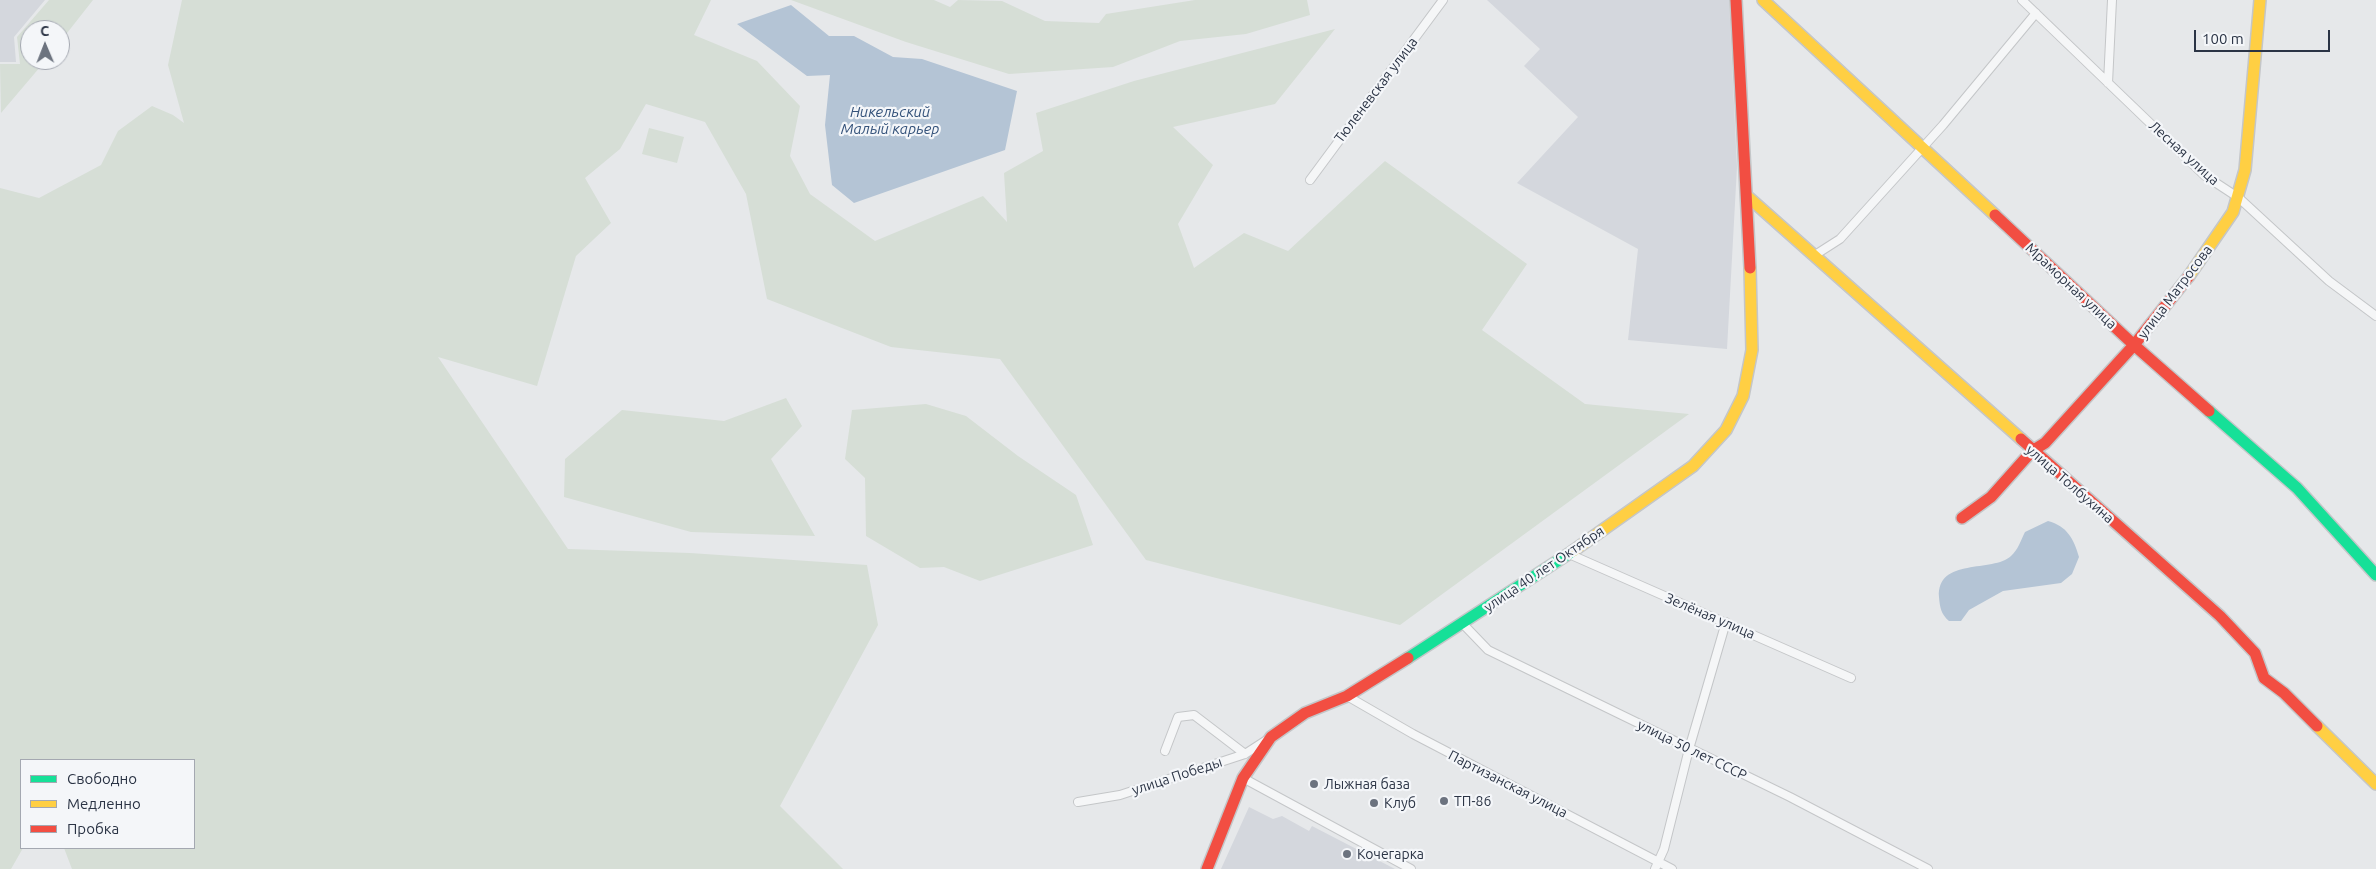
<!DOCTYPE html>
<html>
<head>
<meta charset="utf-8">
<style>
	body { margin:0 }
	#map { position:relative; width:2376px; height:869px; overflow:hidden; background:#e6e8ea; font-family:Ubuntu,sans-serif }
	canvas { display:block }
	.legend { position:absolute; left:20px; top:759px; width:175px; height:90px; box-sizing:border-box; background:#f4f6f9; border:1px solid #a4a8b1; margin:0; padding:6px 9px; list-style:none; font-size:15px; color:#2b3445 }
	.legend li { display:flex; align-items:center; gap:10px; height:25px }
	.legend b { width:25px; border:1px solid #a4a8b1 }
	.north { position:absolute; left:20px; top:20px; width:50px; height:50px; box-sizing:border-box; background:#f4f6f9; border:1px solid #a4a8b1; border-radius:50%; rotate:359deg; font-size:14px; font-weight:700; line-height:20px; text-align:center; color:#2b3445 }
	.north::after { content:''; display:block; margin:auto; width:18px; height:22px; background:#6c737f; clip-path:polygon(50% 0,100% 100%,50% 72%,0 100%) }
	.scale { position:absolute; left:2194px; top:30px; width:136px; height:22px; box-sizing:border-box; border:2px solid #2b3445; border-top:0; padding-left:6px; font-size:15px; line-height:18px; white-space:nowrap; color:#2b3445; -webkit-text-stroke:4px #f4f6f9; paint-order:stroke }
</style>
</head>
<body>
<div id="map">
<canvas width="2376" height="869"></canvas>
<ul class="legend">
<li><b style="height:6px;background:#16e098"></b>Свободно</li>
<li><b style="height:6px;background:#ffcf43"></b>Медленно</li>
<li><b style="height:6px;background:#f24e42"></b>Пробка</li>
</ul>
<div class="north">С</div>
<div class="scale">100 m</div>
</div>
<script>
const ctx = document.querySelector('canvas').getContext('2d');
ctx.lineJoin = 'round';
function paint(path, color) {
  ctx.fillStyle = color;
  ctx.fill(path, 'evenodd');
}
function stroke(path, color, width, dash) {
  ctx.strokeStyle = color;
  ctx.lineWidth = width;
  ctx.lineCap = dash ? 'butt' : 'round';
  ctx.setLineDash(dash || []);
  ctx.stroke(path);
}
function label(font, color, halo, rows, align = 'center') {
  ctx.font = font + ' Ubuntu,sans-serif';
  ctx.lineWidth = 4.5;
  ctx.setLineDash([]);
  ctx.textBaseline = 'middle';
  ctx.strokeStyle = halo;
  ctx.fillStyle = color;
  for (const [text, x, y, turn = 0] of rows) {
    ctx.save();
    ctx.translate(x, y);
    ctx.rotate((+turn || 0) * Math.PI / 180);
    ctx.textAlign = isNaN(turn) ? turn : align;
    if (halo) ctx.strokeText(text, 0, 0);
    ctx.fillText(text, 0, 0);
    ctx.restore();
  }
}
paint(new Path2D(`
	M0 0H45L14 37 16 62H0Z
	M1487 0H1729L1737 167 1727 349 1628 340 1638 249 1517 183 1578 117 1524 66 1540 49Z
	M1249 807 1273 819 1282 816 1309 831 1312 826 1395 869H1221Z`), '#d4d7dd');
paint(new Path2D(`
	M49 0H93L60 42V30H30V60H46L1 113 0 64H20L17 37Z
	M182 0H711L694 35 757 61 800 106 790 156 810 194 875 241 983 196 1007 222 1004 173 1043 151 1036 113 1134 81 1335 29 1275 104 1173 127 1213 165 1178 224 1194 268 1244 233 1288 251 1385 161 1527 264 1482 330 1585 404 1689 414 1400 625 1146 560 1000 359 891 347 767 299 746 194 705 122 646 104 620 149 585 178 611 223 576 256 537 386 438 357 568 549 690 553 867 565 878 625 780 806 843 869H72L64 848H194V760H21L23 848 11 869H0V188L39 198 101 165 118 131 152 106 173 115 184 123 168 65Z
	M791 0H934L950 7 958 0 1002 1 1045 21 1099 23 1106 14 1195 0H1307L1310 15 1246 34 1180 41 1113 67 1009 74 906 42Z
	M649 128 684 137 677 163 642 154Z
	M786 398 802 426 771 459 815 536 691 532 564 497 565 459 622 410 724 421Z
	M926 404 966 416 1018 456 1076 495 1093 545 980 581 944 567 920 568 866 536 865 478 845 459 852 410Z`), '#d6ded6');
paint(new Path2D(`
	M791 5 829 36H854L893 57 922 59 1017 91 1005 150 854 203 832 185 825 125 830 75 807 76 737 24Z
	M2048 521C2067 526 2074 539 2079 557L2072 574 2061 583 2003 591 1969 610 1961 621H1949C1941 614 1940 608 1939 597 1937 557 1993 573 2011 556 2018 550 2021 540 2025 532Z`), '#b4c4d5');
const street = new Path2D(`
	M2022 0 2204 175 2239 198 2329 281 2376 316
	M2108 83 2112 0
	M1310 180 1443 0
	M1815 255 1840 239 1943 125 2036 13
	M1569 554 1851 678
	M1463 624 1488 650 1790 797 1928 869
	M1347 696 1413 734 1672 869
	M1165 751 1178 717 1194 715 1245 754
	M1243 778 1411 869
	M1078 802 1120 795 1245 754 1265 741
	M1655 869 1664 849 1689 749 1726 622`);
const fast = new Path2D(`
	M2209 411 2297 488 2376 575
	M1408 658 1573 551`);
const slow = new Path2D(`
	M1763 0 1995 215
	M1747 196 2021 439
	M2189 276 2233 212 2245 170 2260 0
	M1573 551 1693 466 1726 430 1743 396 1752 350 1750 268
	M2317 726 2376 784`);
const jam = new Path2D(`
	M1736 0 1750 268
	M1995 215 2134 345 2209 411
	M2021 439 2220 616 2255 653 2264 678 2284 693 2317 726
	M1962 518 1991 497 2032 451 2045 443 2134 345 2189 276
	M1207 869 1243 778 1271 737 1305 713 1347 696 1408 658`);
stroke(street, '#c4c6c8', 10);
stroke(fast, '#c4c6c8', 14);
stroke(slow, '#c4c6c8', 14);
stroke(jam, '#c4c6c8', 14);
stroke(street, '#f5f6f7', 8);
stroke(fast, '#16e098', 11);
stroke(slow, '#ffcf43', 11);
stroke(jam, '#f24e42', 11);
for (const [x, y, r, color] of [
	[1314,784,5,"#6c737f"],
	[1444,801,5,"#6c737f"],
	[1374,803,5,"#6c737f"],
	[1347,854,5,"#6c737f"]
]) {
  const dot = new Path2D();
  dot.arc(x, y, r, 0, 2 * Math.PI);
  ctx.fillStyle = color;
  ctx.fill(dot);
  stroke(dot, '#f4f6f9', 2);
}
label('14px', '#2b3445', '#f4f6f9', [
	["Тюленевская улица",1376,90,-53],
	["Лесная улица",2184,153,42],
	["Мраморная улица",2071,286,43],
	["улица Матросова",2175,292,-53],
	["улица Толбухина",2070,484,41],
	["улица 40 лет Октября",1544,569,-34],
	["Зелёная улица",1710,616,23],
	["улица 50 лет СССР",1692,750,26],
	["улица Победы",1177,776,-18],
	["Партизанская улица",1508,784,27]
]);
label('14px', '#2b3445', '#f4f6f9', [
	["Лыжная база",1324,784],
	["ТП-86",1454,801],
	["Клуб",1384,803],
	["Кочегарка",1357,854]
], 'left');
label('italic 15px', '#34527a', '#f4f6f9', [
	["Никельский",890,112],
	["Малый карьер",890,129]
]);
</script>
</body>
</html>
